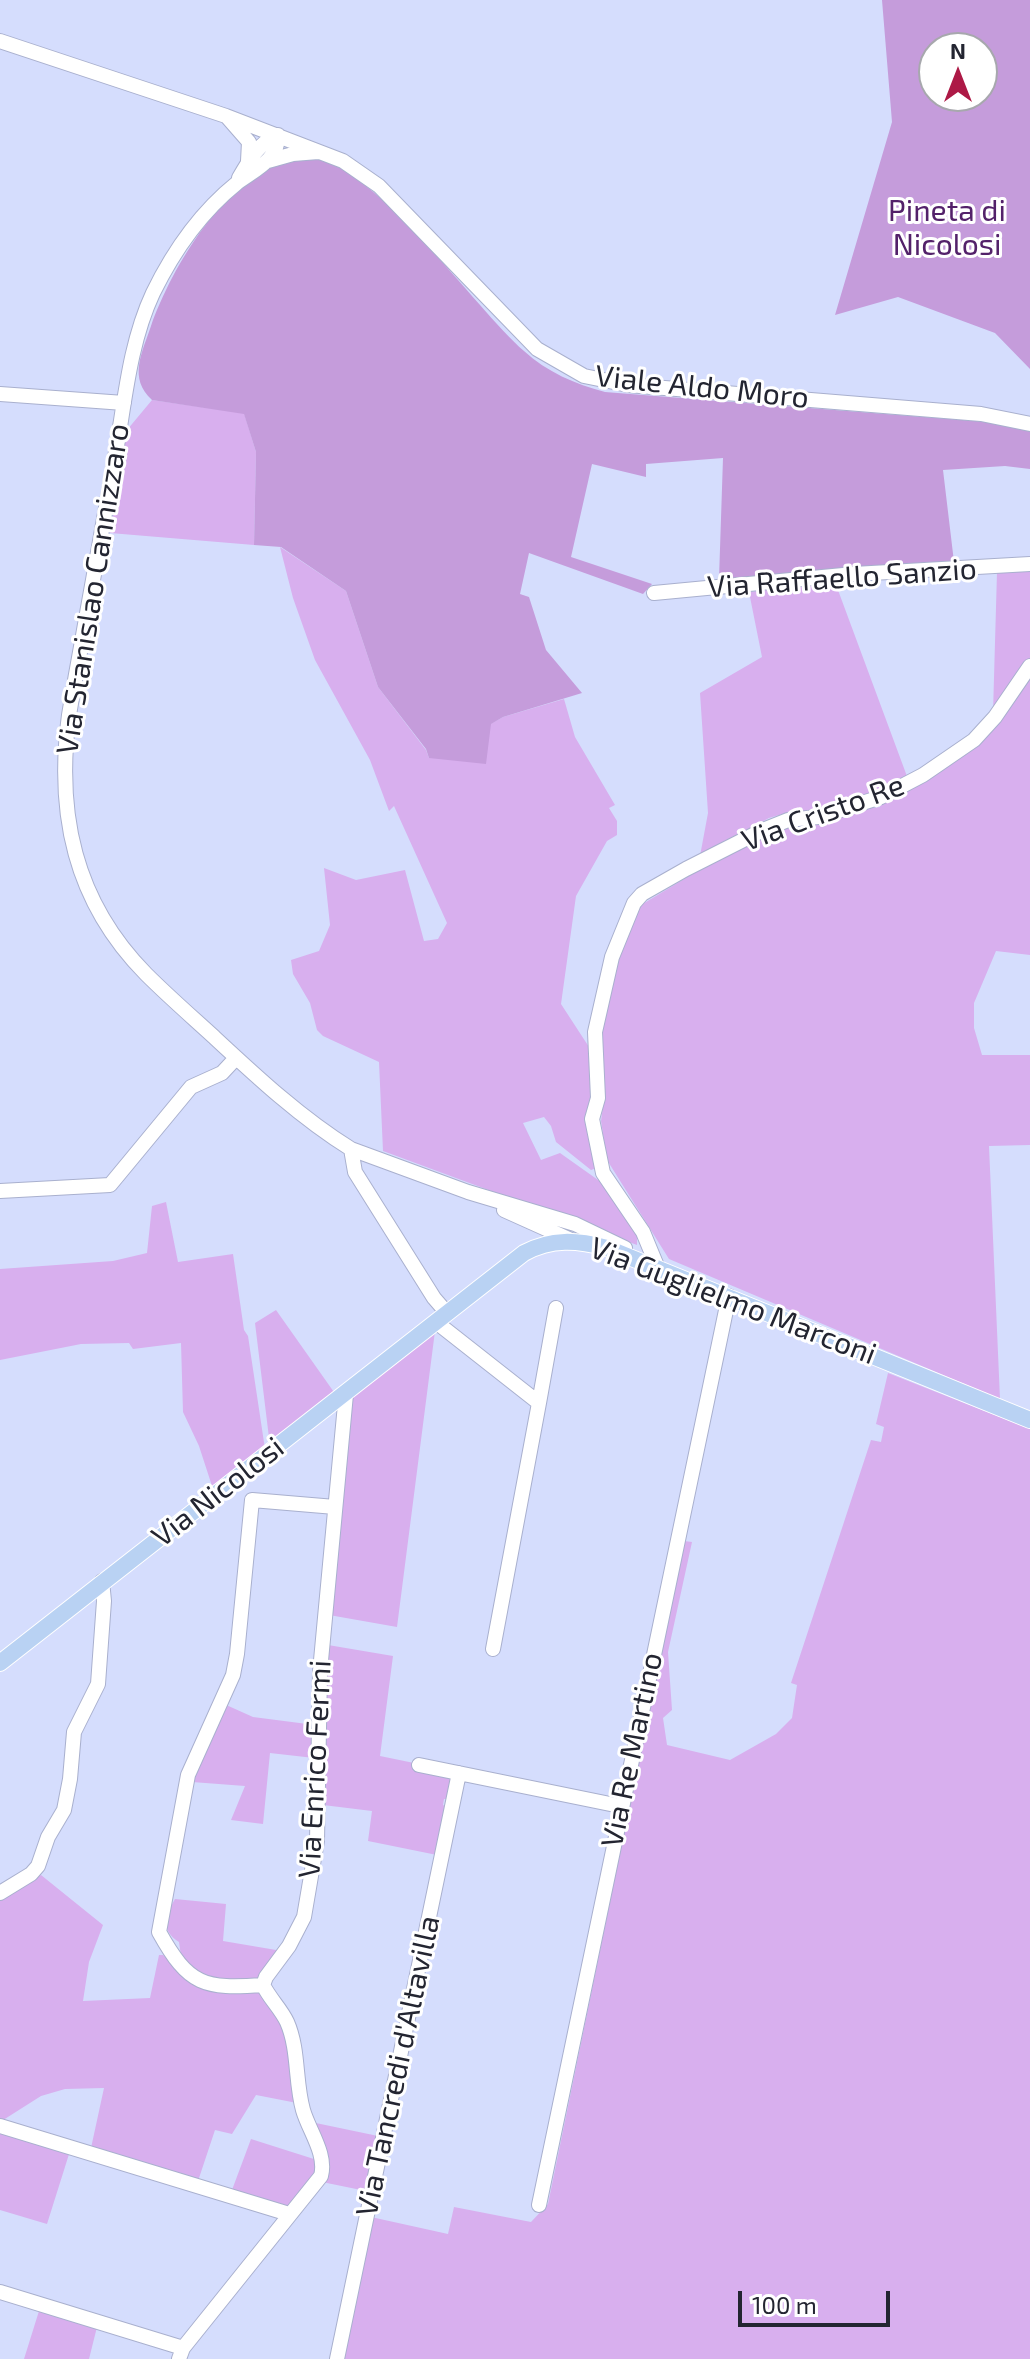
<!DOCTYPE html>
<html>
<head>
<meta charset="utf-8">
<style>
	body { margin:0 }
	#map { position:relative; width:1030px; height:2359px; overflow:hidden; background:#d5ddfd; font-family:"Exo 2",sans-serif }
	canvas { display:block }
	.north { position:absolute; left:918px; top:32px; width:80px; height:80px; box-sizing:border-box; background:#fff; border:2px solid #a7a8ad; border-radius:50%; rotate:0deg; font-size:22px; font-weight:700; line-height:32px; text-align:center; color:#232531 }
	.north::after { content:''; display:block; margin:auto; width:28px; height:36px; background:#ad1946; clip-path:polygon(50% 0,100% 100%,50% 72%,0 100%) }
	.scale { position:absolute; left:738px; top:2291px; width:152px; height:36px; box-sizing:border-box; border:4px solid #232531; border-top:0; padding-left:10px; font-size:24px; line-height:28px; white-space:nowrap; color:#232531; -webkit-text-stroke:6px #fff; paint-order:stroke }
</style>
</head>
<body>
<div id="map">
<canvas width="1030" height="2359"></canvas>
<div class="north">N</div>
<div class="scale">100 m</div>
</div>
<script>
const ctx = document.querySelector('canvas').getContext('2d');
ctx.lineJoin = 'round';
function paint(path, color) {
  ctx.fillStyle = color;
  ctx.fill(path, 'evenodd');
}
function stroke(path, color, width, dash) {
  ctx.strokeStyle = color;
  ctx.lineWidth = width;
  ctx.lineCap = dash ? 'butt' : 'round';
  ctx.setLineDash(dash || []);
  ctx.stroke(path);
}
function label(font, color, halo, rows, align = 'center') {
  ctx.font = font + ' "Exo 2",sans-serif';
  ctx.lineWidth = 6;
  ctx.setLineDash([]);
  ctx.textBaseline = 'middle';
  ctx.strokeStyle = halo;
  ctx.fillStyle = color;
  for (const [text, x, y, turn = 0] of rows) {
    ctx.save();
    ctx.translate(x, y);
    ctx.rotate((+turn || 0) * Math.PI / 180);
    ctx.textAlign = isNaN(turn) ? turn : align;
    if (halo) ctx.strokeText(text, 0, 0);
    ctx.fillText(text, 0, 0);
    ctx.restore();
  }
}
paint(new Path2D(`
	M152 400 244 413 256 452 254 545 110 533 127 430Z
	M280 547 346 591 378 687 426 750 429 758 503 717 564 699 575 737 615 805 609 808 617 821V835L607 841 576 896 561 1004 589 1047 595 1097 599 1167 591 1170 556 1142 551 1126 544 1117 523 1123 541 1160 560 1153 608 1187 637 1234V1245L383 1151 379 1062 323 1036 317 1030 310 1003 293 974 291 960 319 951 330 925 324 868 356 880 405 870 424 941 438 939 447 923 394 806 389 811 370 760 315 660 293 598Z
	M997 572H1030V661L993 713Z
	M835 582 908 779 885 790 815 812 786 813 769 818 700 856 708 813 700 693 762 657 749 592Z
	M1030 676V955L996 951 974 1003V1028L982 1055H1030V1145L989 1146 1000 1399 669 1259 607 1160 601 1121 604 1099 599 1033 617 960 641 905 719 858 783 827 872 805 873 808 880 807 881 801 979 743 996 727Z
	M166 1202 178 1262 233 1254 244 1330 248 1336 265 1449 213 1489 199 1446 183 1412 181 1343 133 1349 129 1343 81 1344 0 1360V1269L113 1261 147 1253 152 1206Z
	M276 1310 336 1395 270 1446 255 1323Z
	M435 1331 397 1627 329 1615 350 1400 353 1394Z
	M888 1373 1030 1429V2359H340L371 2217 448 2234 454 2207 531 2222 548 2204 684 1541 692 1542 668 1652 672 1710 663 1718 667 1745 730 1760 776 1734 792 1718 797 1685 791 1683 871 1440 881 1442 884 1427 876 1424Z
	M328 1645 393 1656 380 1756 414 1763 413 1769 453 1777 449 1799H444L443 1805 447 1807 437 1855 368 1841 372 1811 323 1805Z
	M224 1704 253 1717 315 1725 314 1758 270 1753 263 1824 231 1820 245 1786 192 1782Z
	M41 1875 103 1925 89 1962 83 2001 150 1998 159 1955H163L187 1975 260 1991 287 2028 297 2103 256 2095 232 2134 215 2130 198 2181 91 2148 104 2088 65 2089 41 2096 0 2122V1898Z
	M175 1899 226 1904 223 1941 282 1951 258 1979 234 1984 197 1973 181 1956 179 1942C160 1930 165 1916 175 1899Z
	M311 2122 378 2136 366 2191 322 2182Z
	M0 2130 70 2151 47 2224 0 2210Z
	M251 2139 317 2160 315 2176 288 2206 232 2190Z
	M39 2311 97 2327 89 2359H24Z`), '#d8afee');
paint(new Path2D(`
	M882 0H1030V369L995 333 898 297 835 315 892 122ZM982 48V96H934V48Z
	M290 159C298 159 307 158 315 159 375 166 475 308 524 351 547 372 575 384 605 392L1001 423 1030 431V469L1005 466 943 470 954 562 719 579 723 458 646 464V477L592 464 571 557 652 584 643 594 529 553 520 594 529 597 546 650 582 693 503 717 491 724 486 764 429 758 426 749 378 687 346 591 281 547 254 545 256 452 244 414 152 400C128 378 142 353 151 326 173 265 224 179 290 159Z`), '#c59cdb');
const minor = new Path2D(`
	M0 41 226 116 343 161 379 186 537 349 584 376 628 385 981 414 1030 424
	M228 118 249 142 248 161
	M278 135C279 160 254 170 237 183 201 212 173 252 153 293 130 342 125 399 116 452 100 539 84 627 69 715 56 813 74 901 146 974 168 996 191 1016 214 1037 257 1077 301 1118 351 1149L355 1172 434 1298 447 1313
	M268 161 293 154 318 152
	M239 178C248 162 260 141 278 135
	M0 394 124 403
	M654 593 854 574 1030 564
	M351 1149 468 1192 575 1224 625 1248
	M0 1191 110 1185 191 1087 222 1073 236 1058
	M504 1210 573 1241
	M657 1266 643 1232 603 1173 592 1119 598 1098 595 1032 612 957 634 903 642 894 686 869 763 830 788 820 818 817 881 797 923 775 974 740 995 717 1030 666
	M436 1322 539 1403 493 1649
	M539 1403 556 1308
	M419 1765 620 1806
	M0 1893 31 1874 38 1866 48 1837 64 1810 70 1779 74 1732 98 1684 104 1601 102 1581
	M263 1985C204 1989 189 1986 159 1932L188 1775 233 1675 237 1654 252 1500 335 1507
	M0 2126 289 2214
	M539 2205 729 1296
	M0 2292 183 2348
	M179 2359 183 2348 321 2176C327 2154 309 2131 303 2110 295 2082 299 2049 287 2022 281 2009 270 1999 263 1985L266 1977 289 1946 304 1917 317 1841 320 1671 346 1394
	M337 2359 459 1773`);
const major = new Path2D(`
	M0 1663 524 1253C552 1238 577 1240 607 1248L1030 1420`);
stroke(minor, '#a9b0ce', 16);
stroke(major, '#fff', 18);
stroke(minor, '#fff', 14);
stroke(major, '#b9d2f3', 16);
label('30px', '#53216a', '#fff', [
	["Pineta di",947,211],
	["Nicolosi",947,245]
]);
label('30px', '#232531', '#fff', [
	["Viale Aldo Moro",702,387,6],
	["Via Raffaello Sanzio",842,578,-4],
	["Via Stanislao Cannizzaro",93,589,-81],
	["Via Cristo Re",823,813,-20],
	["Via Guglielmo Marconi",733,1301,21],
	["Via Nicolosi",218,1492,-38],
	["Via Re Martino",632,1750,-78],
	["Via Enrico Fermi",315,1769,-87],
	["Via Tancredi d'Altavilla",398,2066,-78]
]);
</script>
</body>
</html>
